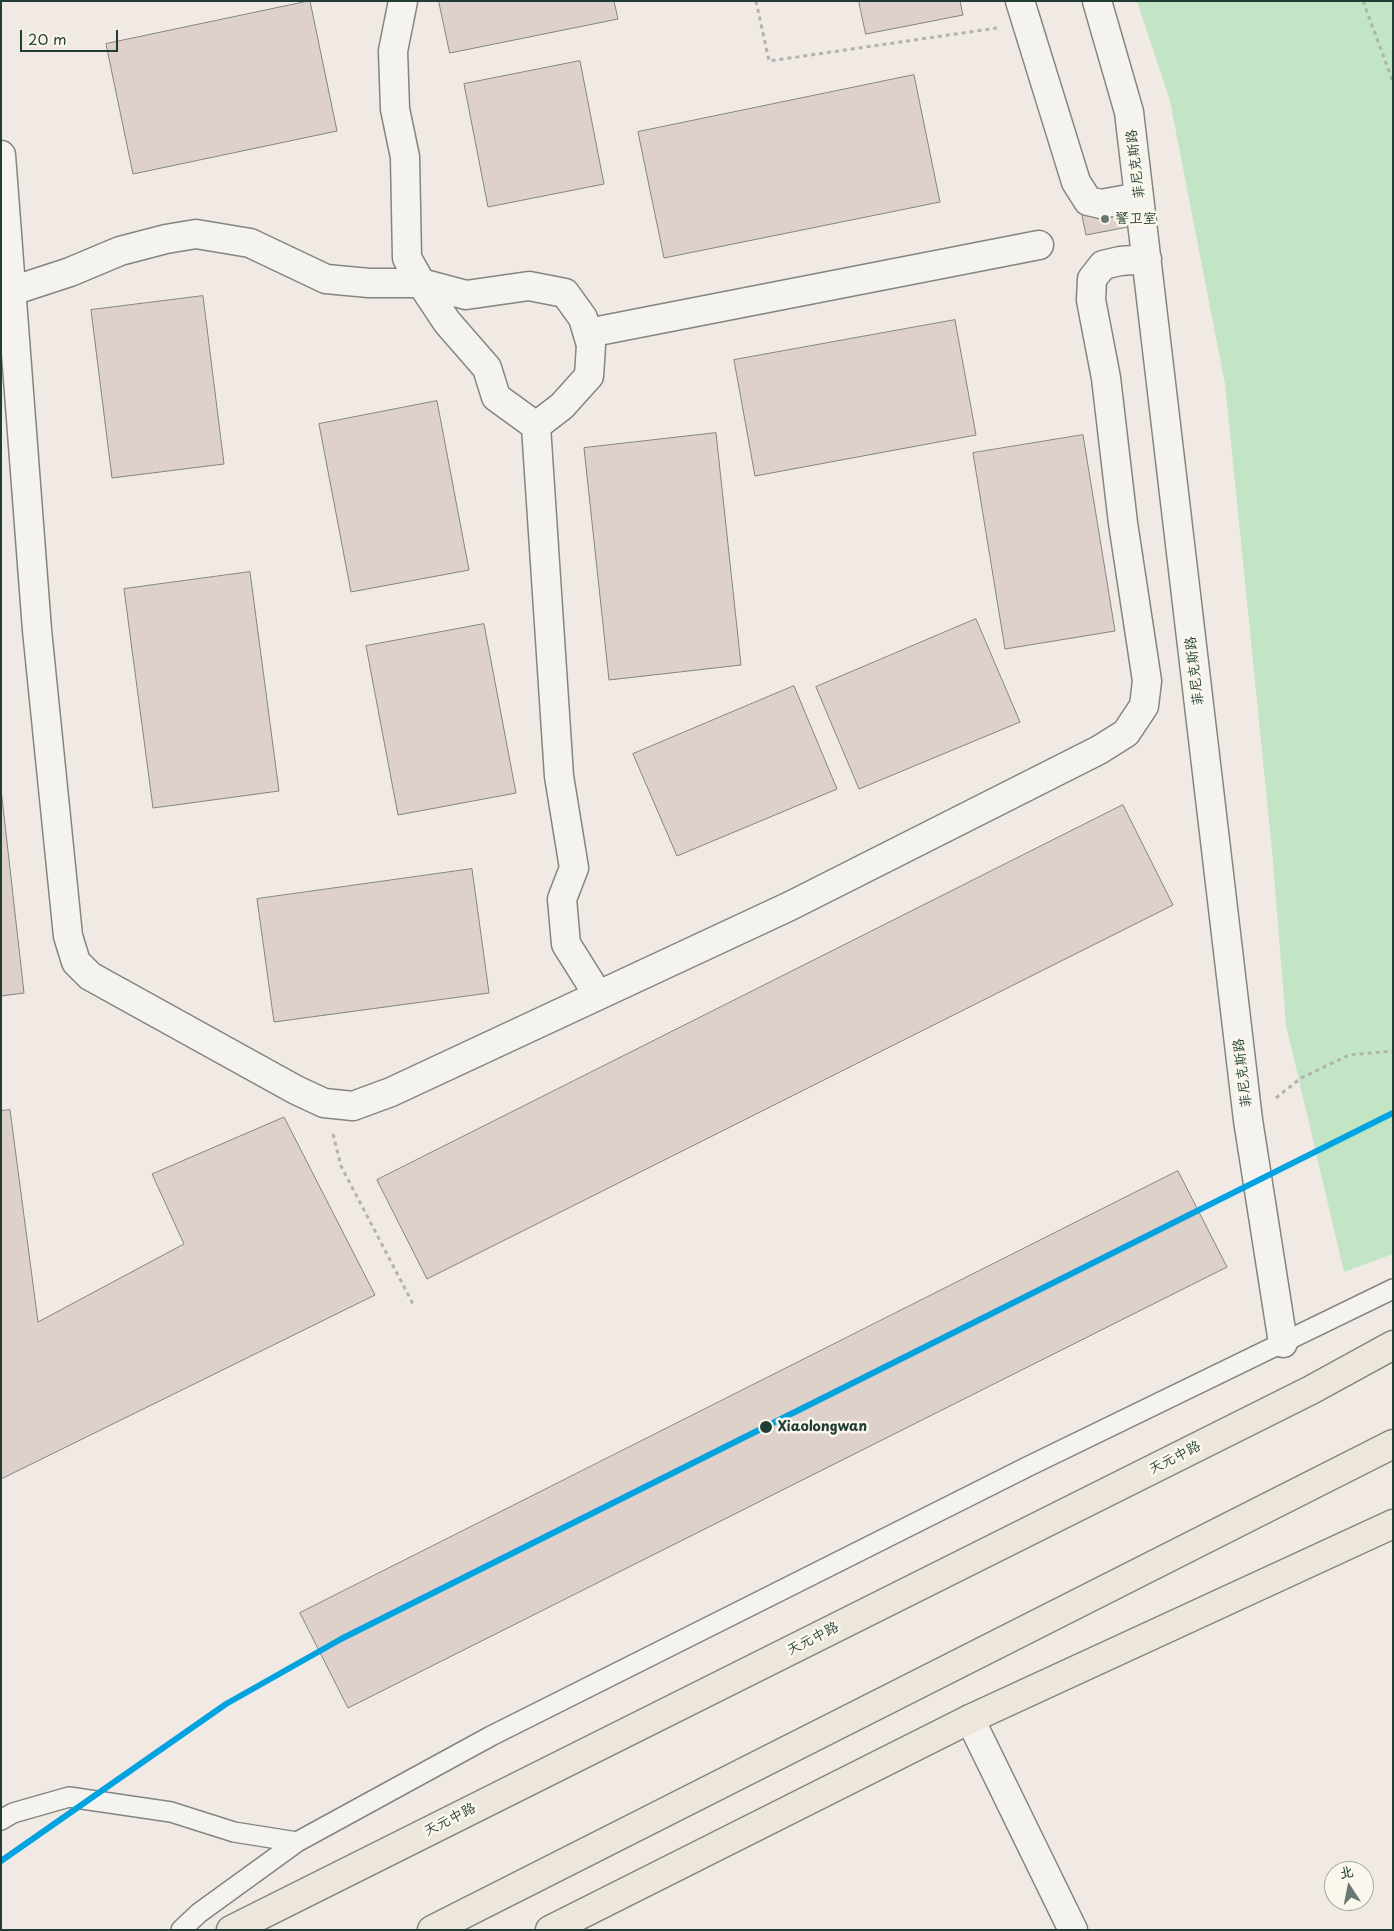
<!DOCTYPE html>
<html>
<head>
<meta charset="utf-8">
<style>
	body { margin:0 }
	#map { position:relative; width:1394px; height:1931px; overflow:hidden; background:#f1e9e3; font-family:"Playpen Sans","LXGW WenKai TC",sans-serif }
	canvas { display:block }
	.frame { position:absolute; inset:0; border:2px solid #1f3d34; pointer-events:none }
	.north { position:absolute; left:1324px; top:1861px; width:50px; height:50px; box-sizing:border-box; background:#fbf7ec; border:1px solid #a3ada2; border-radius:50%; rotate:349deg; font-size:14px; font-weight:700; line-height:20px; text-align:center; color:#1f3d34 }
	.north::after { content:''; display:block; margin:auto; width:18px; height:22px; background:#687971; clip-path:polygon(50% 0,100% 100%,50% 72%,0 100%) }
	.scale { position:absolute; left:20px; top:30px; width:98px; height:22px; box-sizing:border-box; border:2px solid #1f3d34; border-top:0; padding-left:6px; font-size:15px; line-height:18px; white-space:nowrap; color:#1f3d34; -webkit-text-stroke:4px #fbf7ec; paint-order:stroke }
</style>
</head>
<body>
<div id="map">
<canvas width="1394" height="1931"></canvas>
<div class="frame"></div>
<div class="north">北</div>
<div class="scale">20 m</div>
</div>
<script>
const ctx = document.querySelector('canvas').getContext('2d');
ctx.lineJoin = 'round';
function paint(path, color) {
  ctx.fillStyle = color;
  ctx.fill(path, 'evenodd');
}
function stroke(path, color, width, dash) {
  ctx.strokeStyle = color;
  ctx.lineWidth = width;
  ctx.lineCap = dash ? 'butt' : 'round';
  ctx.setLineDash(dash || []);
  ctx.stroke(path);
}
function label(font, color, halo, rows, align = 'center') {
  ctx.font = font + ' "Playpen Sans","LXGW WenKai TC",sans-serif';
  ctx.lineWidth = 5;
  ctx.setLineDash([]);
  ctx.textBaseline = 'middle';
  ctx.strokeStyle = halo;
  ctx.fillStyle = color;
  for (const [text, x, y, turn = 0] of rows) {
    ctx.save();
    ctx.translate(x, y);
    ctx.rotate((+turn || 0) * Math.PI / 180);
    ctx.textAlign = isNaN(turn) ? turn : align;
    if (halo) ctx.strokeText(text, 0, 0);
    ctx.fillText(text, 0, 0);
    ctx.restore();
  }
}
paint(new Path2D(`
	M1137 1H1393V1254L1344 1272 1286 1025 1272 850 1225 384 1170 101Z`), '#c2e5c6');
const building = new Path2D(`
	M310 1 337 131 133 174 106 44Z
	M439 1H614L618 19 450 53Z
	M859 1H960L963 15 866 34Z
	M580 61 604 184 488 207 464 84Z
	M914 75 940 202 664 258 638 132Z
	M1125 203 1128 227 1086 235 1081 211Z
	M203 296 224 464 112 478 91 310Z
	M955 320 976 435 755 476 734 360Z
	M437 401 469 570 351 592 319 424Z
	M716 433 741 665 609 680 584 448Z
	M1083 435 1115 631 1005 649 973 453Z
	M250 572 279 791 153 808 124 589Z
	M976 619 1020 722 859 789 816 687Z
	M484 624 516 793 398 815 366 646Z
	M794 686 837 789 677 856 633 754Z
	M1 789 24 993 1 996Z
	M1123 805 1173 905 427 1279 377 1180Z
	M472 869 489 993 274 1022 257 899Z
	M10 1110 38 1322 184 1244 152 1174 284 1117 375 1295 1 1479V1111Z
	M1178 1171 1227 1267 348 1708 300 1613Z`);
paint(building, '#ded0cb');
stroke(building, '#838581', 1);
const lane = new Path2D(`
	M1 1820 13 1813 69 1797 171 1812 234 1832 297 1842
	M181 1930 199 1913 297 1842 491 1736 1029 1466 1393 1289`);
const street = new Path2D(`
	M403 1 393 51 395 109 405 157 407 258 421 283 447 322 487 368 496 397 536 426 559 776 574 868 562 899 566 944 598 995
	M1020 1 1076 182 1088 201 1101 204 1139 197
	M1097 1 1129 112 1248 1120 1283 1343
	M1 155 37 630 68 936 76 962 90 976 296 1090 324 1103 353 1106 391 1092 790 906 1099 750 1126 733 1144 706 1147 681 1123 523 1106 378 1091 300 1092 279 1103 265 1120 261 1147 259
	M12 291 70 272 120 251 166 239 196 234 250 243 326 279 369 283H421L466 295 529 286 565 293 583 318 591 345 589 376 562 406 536 426
	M588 333 1039 245`);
const secondary = new Path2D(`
	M970 1719 1073 1930`);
const highway = new Path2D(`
	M231 1930 1311 1390 1393 1345
	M432 1930 1393 1444
	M550 1930 970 1719 1393 1524`);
stroke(lane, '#838581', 22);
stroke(street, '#838581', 31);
stroke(secondary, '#838581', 31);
stroke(highway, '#838581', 31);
stroke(new Path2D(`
	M756 1 769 61 997 28
	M1363 1 1393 82
	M1276 1098 1301 1078 1349 1055 1393 1051
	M333 1134 341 1166 413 1304`), '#b1b3af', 3, [4, 4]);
stroke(lane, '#f5f3ef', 19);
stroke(street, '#f5f3ef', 28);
stroke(secondary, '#f5f3ef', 28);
stroke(highway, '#ece6db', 28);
stroke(new Path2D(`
	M1 1861 226 1704 341 1639 1393 1113`), '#00a2df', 6);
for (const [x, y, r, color] of [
	[1105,219,5,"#687971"],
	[766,1427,7,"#1f3d34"]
]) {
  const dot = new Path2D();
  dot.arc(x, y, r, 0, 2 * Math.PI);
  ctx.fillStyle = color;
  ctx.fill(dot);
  stroke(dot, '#fbf7ec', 2);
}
label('14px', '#1f3d34', '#fbf7ec', [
	["菲尼克斯路",1136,164,-97],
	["菲尼克斯路",1195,671,-97],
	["菲尼克斯路",1243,1073,-97],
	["天元中路",1175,1458,-27],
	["天元中路",813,1639,-27],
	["天元中路",450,1820,-27]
]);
label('14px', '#1f3d34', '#fbf7ec', [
	["警卫室",1115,219]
], 'left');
label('bold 14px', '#1f3d34', '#fbf7ec', [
	["Xiaolongwan",778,1427]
], 'left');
</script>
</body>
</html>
